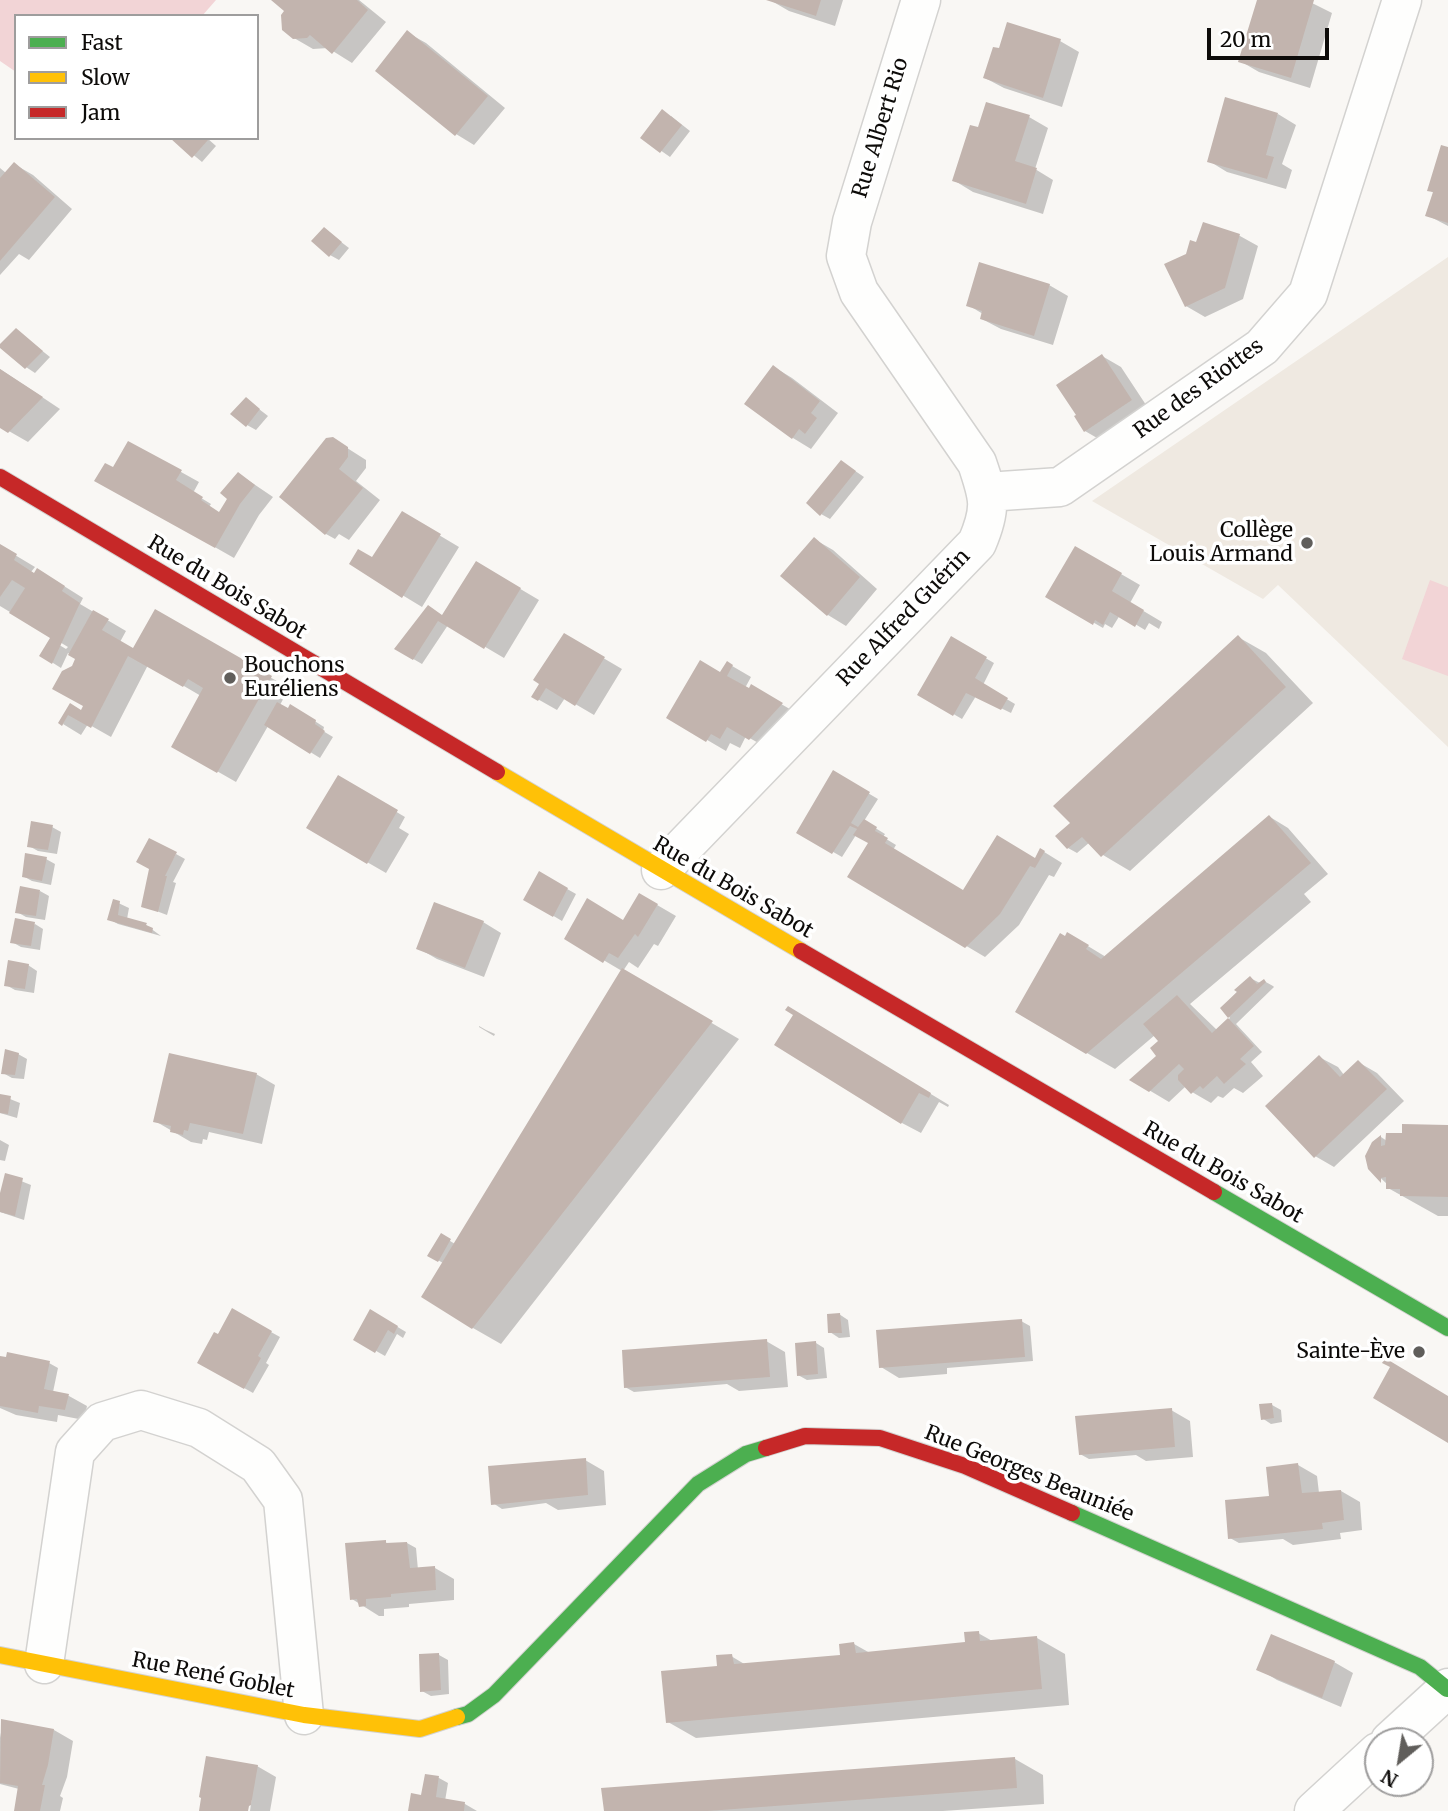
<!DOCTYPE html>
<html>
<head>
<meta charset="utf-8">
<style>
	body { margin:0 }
	#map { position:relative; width:1448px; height:1811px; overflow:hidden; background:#f9f7f4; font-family:Merriweather,serif }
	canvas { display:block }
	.legend { position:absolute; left:14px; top:14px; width:245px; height:126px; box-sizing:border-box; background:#fff; border:2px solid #9e9d9d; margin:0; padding:9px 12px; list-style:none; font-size:21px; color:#0d0b09 }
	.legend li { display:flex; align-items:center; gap:14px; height:35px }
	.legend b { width:35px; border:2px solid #9e9d9d }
	.north { position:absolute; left:1364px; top:1727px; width:70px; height:70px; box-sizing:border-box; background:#fff; border:2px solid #9e9d9d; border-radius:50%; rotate:210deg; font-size:19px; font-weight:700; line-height:28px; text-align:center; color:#0d0b09 }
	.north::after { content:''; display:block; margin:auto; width:24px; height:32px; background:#605e5b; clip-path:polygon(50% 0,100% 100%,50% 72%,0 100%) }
	.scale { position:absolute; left:1207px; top:28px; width:122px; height:32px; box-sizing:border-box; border:4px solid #0d0b09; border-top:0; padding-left:9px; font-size:21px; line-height:24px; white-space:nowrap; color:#0d0b09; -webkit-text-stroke:5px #fff; paint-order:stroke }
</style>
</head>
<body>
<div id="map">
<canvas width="1448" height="1811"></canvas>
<ul class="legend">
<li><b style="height:9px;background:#4caf50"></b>Fast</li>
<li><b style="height:9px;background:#ffc107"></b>Slow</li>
<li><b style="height:9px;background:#c62828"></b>Jam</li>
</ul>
<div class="north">N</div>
<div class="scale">20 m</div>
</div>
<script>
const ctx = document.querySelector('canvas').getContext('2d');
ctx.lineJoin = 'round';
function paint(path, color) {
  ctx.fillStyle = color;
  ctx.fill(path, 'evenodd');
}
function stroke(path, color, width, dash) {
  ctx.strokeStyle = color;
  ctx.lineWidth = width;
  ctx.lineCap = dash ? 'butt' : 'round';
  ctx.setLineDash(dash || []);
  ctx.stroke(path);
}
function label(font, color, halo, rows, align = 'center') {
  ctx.font = font + ' Merriweather,serif';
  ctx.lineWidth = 7;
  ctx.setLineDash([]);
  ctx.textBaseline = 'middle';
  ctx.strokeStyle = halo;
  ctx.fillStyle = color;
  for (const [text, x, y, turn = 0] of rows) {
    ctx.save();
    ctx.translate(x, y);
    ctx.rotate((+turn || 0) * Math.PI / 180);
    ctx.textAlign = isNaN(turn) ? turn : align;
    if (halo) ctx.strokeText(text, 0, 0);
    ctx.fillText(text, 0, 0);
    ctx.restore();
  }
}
paint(new Path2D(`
	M1448 257V747L1278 585 1263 599 1092 501Z`), '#efe9e1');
paint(new Path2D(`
	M0 0H216L202 16H16V72L0 61Z
	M1430 580 1448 587V676L1402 659Z`), '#f2d4d6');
paint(new Path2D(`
	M274 0H359L386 22 352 63 328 48 313 49 294 38 287 11Z
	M770 0H843L835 26 789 11Z
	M1258 0H1306L1332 13 1310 88 1259 72 1240 61Z
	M1009 25 1060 41 1079 52 1062 107 1004 88 985 78 1000 51Z
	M408 33 426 43 505 108 474 145 456 134Z
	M1278 114 1296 125 1282 164 1292 170 1286 189 1227 172 1209 161Z
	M671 116 690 131 670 157 643 138Z
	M1029 117 1048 128 1035 169 1053 180 1043 214 973 192 955 181 979 129Z
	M173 138H207L216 146 202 162Z
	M1448 149V226L1427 215 1434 193 1429 190Z
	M14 164 33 175 72 209 29 260 19 254 0 275V168L6 173Z
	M1204 224 1240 236 1258 246 1243 299 1205 317 1186 306 1187 255 1197 244Z
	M324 229 349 248 339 260 330 255Z
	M1049 285 1068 296 1053 345 1001 329 982 319 983 314 968 305Z
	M16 330 50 357 35 373 26 367Z
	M1102 356 1121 367 1150 411 1104 442 1085 431 1078 415Z
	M774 367 792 378 838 413 811 449 793 438Z
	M0 369 60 409 28 442 0 426Z
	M246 399 268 416 256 430 247 425Z
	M333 439 366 460V468L356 481 380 500 349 540 339 534 335 539 326 534 282 497Z
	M129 443 199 482 193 493 211 504 209 507 220 514 239 474 273 497 259 515 234 558 97 480 114 469Z
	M842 462 864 477 830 519 821 514Z
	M402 513 459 547 422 607 351 564 373 559Z
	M814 539 833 550 877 589 846 626 828 615Z
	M0 546 35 567 31 572 56 581 83 598 80 604 126 631 120 642 134 651 156 612 289 688 280 705 288 710 299 711 324 727 323 731 333 737 320 758 268 726 236 782 173 746 201 696 148 665 111 737 88 724 81 735 63 724 71 705 82 712 85 705 73 667 77 659 68 653 61 668 42 656 51 640 66 649 68 647 0 606Z
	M1076 548 1140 585 1130 603 1162 622 1159 629 1149 623 1145 630 1120 615 1112 628 1105 624 1103 628 1047 596Z
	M495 574 539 600 504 658 448 625 422 664 396 649 443 616Z
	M564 635 622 669 594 715 565 698 557 710 534 697Z
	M1238 637 1266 653 1313 703 1130 871 1103 855 1090 842 1077 853 1068 848 1057 836 1072 823Z
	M951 638 994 663 983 685 1015 704 1011 713 976 696 962 719 919 694Z
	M727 663 751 677 745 688 749 691 752 687 800 715 769 749 746 736 740 748 730 743 726 751 668 717 721 674Z
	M834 773 878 799 864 821 885 834 883 837 896 845 893 850 963 892 1035 860 1041 850 1062 863 1054 877 1049 875 1019 925 985 957 850 877 870 842 856 835 842 857 798 832Z
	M339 778 405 817 399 828 409 834 386 873 308 828Z
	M1270 817 1288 828 1328 874 1304 894 1311 902 1190 1004 1217 1030 1230 1018 1222 1008 1250 978 1260 983 1264 981 1273 986 1274 987 1236 1024 1262 1052 1251 1062 1263 1076 1243 1093 1234 1088 1223 1098 1218 1096 1211 1103 1192 1092 1186 1086 1169 1102 1132 1080 1158 1057 1160 1041 1155 1035 1115 1069 1087 1053 1066 939 1068 934 1106 957Z
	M52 827 61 832 57 854 38 851 29 846Z
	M176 854 185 859 173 882 176 883 167 915 143 906Z
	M46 859 55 864 51 885 32 881 23 876Z
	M539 873 576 894 562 921 525 899Z
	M40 891 49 896 45 920 26 917 17 912Z
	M640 895 676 916 658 946 654 944 638 968 629 962 623 971 739 1039 501 1344 473 1328 443 1263 429 1255 442 1236 455 1244 622 971 566 938 624 922Z
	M114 901 129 908 127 919 146 925 161 936 118 924 109 919Z
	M483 922 501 933 484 977 437 959 418 948Z
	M35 924 43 929 40 950 21 947 12 942Z
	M28 965 37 971 34 993 15 990 6 985Z
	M796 1015 807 1019 949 1105 948 1107 939 1102 921 1133 902 1123 777 1045Z
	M479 1026 486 1030 495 1034 494 1036 479 1027Z
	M18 1054 27 1059 24 1079 12 1078 3 1073Z
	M1319 1057 1338 1067 1344 1075 1358 1062 1377 1073 1404 1101 1334 1167 1315 1156Z
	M256 1074 275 1085 262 1144 209 1132 207 1140 203 1139 202 1144 191 1142 155 1121Z
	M0 1095 20 1103 17 1118 0 1113Z
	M1448 1127V1216H1438L1388 1188V1185L1370 1168 1381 1137 1387 1141 1403 1135Z
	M0 1140 9 1145 5 1161 0 1160Z
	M6 1175 31 1185 24 1220 0 1212Z
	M233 1311 280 1337 266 1363 269 1365 253 1393 200 1363Z
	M371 1311 406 1332 403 1338 397 1334 385 1356 355 1339Z
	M839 1314 848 1320 850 1337 839 1338 830 1332Z
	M1021 1321 1030 1326 1033 1361 947 1368V1374L899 1378 881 1367Z
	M766 1341 785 1352 788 1387 739 1391 727 1384 634 1392 625 1387Z
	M816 1343 824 1348 827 1378 807 1380 798 1375Z
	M0 1358 49 1363 58 1368 53 1392 69 1396 87 1406 84 1420 58 1415 57 1422 16 1415 0 1408Z
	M1272 1405 1281 1410 1282 1422 1271 1424 1262 1418Z
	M1171 1410 1190 1421 1193 1457 1146 1461 1136 1455 1089 1459 1080 1454Z
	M585 1460 604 1471 606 1505 558 1510 546 1503 502 1509 493 1503Z
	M1298 1465 1317 1476 1319 1493 1341 1491 1360 1502 1362 1530 1340 1533 1341 1539 1293 1545 1283 1539 1239 1543 1230 1538 1271 1498Z
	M385 1542 389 1544 407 1543 416 1548 418 1570 435 1568 454 1579V1600L409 1604V1607L384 1609V1616H379L352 1599Z
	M978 1633 994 1642 1037 1638 1065 1654 1069 1705 696 1738 668 1722 731 1656 746 1665 842 1656 854 1644 870 1653 966 1644Z
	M439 1655 448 1660 449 1694 431 1696 422 1691Z
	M1334 1662 1353 1673 1341 1707 1277 1680 1259 1669Z
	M3 1721 54 1730 73 1741 67 1777 60 1796 63 1798 60 1811H15L19 1789 0 1784V1738Z
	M1015 1759 1043 1775 1044 1804 943 1811H606Z
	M257 1766 276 1777 270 1811H250L252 1797H249L246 1811H201Z
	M426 1776 439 1778 448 1783 445 1801 465 1804 477 1811H409L422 1797Z`), '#0003');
paint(new Path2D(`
	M271 0H357L368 10 332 54 310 35 307 38 293 39 282 30 281 15 284 11Z
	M766 0H821L816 16Z
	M1257 0H1314L1291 78 1238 62Z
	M1007 22 1061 39 1043 98 983 78 993 47 999 48Z
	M407 30 488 96 455 136 375 71Z
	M1225 97 1278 113 1266 155 1274 157 1267 179 1207 162Z
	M986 102 1030 115 1015 161 1037 168 1026 204 952 181 970 125 978 127Z
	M662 109 682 125 660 153 640 138Z
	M170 138H206L208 140 192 158Z
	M1441 145 1448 147V223L1425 216 1433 192 1427 191Z
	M14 162 55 197 0 261V178Z
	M1203 222 1240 234 1225 288 1185 307 1164 264 1186 254 1190 240 1196 242Z
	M324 227 342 242 329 257 311 241Z
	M979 262 1050 284 1034 336 980 319 982 311 966 306Z
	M16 328 43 351 25 369 0 348V344Z
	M1102 354 1132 400 1084 432 1074 416 1076 415 1056 385Z
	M773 365 820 401 811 413 817 418 805 434 799 429 792 439 744 404Z
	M0 369 43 397 8 433 0 428Z
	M246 397 260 409 246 427 230 414Z
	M333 437 348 447V457L339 469 363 488 325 535 279 497 326 438Z
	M128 441 182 470 176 480 203 497 201 500 219 512 227 499 220 493 238 472 255 485 240 504 215 548 94 481 105 463 113 467Z
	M841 460 856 471 820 516 806 503Z
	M402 511 441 534 402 598 349 564 358 549 372 557Z
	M814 537 860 577 827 616 780 576Z
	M0 544 17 554 14 560 34 573 37 568 65 586 62 591 80 603 52 664 39 656 50 638 9 613 25 588 12 580 0 597Z
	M1075 546 1122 573 1112 591 1144 610 1135 627 1110 612 1103 625 1095 620 1093 625 1045 597Z
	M476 561 521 588 484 649 438 621 413 660 394 649 428 605 442 615Z
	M155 609 272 676 217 773 171 747 203 688 188 679 183 687 128 656 91 728 68 715 62 726 58 723 70 703 81 710 83 706 52 689 62 671 72 666 75 659 68 655 93 610 109 619 102 630 133 648Z
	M564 633 605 657 575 706 546 688 538 701 531 697 539 684 533 680Z
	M1238 635 1286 687 1101 857 1082 837 1067 849 1055 836 1070 823 1053 806Z
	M951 636 987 657 975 678 1008 698 1001 710 966 693 953 716 917 695Z
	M700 660 720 672 727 661 733 665 727 676 749 688 751 684 783 703 749 740 727 727 720 739 711 734 706 742 666 718Z
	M277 702 288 708 290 704 316 720 315 724 325 731 310 754 264 725Z
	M833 770 870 792 851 823 858 827 864 819 877 827 875 831 888 838 885 843 963 890 997 835 1035 858 1040 848 1045 851 1035 868 1030 866 1000 914 965 948 847 877 868 843 853 835 857 829 850 826 832 854 796 833Z
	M338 775 398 810 367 864 306 828Z
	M1269 815 1311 863 1086 1054 1015 1012 1060 933 1065 936 1067 932 1089 945 1086 949 1101 959Z
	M31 821 53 825 48 850 27 847Z
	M149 838 177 852 165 876H167L158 912 141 907 149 869 136 862Z
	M25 853 47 857 42 881 22 877Z
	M539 871 568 888 553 917 523 900Z
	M20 886 40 890 36 916 15 913Z
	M639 893 658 904 638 937 635 934 618 958 609 953 603 963 564 939 587 898 623 920Z
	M113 899 120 901 118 915 147 923 146 925 153 928 152 933 107 920Z
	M434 902 484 921 465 968 416 949Z
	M15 918 35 922 31 946 10 943Z
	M8 960 29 964 25 989 4 986Z
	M622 968 713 1021 472 1329 421 1297Z
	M1250 976 1257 984 1264 979 1266 982 1228 1018 1220 1008 1237 992 1234 990Z
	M1177 995 1212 1033 1228 1018 1254 1046 1240 1059 1246 1064 1224 1084 1217 1076 1203 1089 1200 1086 1191 1094 1178 1080V1075L1184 1069 1179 1064 1149 1092 1129 1080 1156 1056 1150 1048 1158 1041 1143 1024Z
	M788 1006 931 1093 929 1098 919 1093 901 1124 774 1045 793 1015 785 1010Z
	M5 1049 19 1053 15 1075 1 1074Z
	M169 1053 257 1073 243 1134 190 1123 188 1131 184 1130 183 1135 170 1132 171 1126 153 1122Z
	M1319 1055 1340 1077 1358 1060 1387 1089 1314 1158 1265 1106Z
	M0 1094 11 1096 8 1114 0 1113Z
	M1402 1124 1448 1125V1197L1400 1196V1189H1386V1177L1381 1178V1183L1368 1169 1365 1156 1372 1142 1381 1135V1146L1385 1145 1386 1133H1402Z
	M5 1173 23 1178 15 1216 0 1212V1193Z
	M441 1233 451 1239 438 1262 427 1256Z
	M232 1308 272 1331 258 1356 261 1358 244 1389 197 1363 214 1332 218 1334Z
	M370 1309 398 1326 394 1334 388 1330 375 1353 353 1340Z
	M840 1313 842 1333H828L827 1314Z
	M1022 1319 1025 1357 879 1368 876 1330Z
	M767 1339 770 1377 624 1388 622 1350Z
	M816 1341 818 1374 797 1376 795 1343Z
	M7 1352 50 1361 44 1389 69 1394 65 1410 39 1406 38 1413 0 1406V1356L6 1357Z
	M1385 1358 1448 1396V1443L1373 1398 1390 1367 1382 1363Z
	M1272 1403 1274 1418 1261 1420 1259 1404Z
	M1172 1408 1175 1447 1079 1455 1075 1416Z
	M586 1458 588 1495 491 1505 488 1466Z
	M1298 1463 1302 1493 1341 1490 1344 1520 1322 1523 1323 1529 1228 1539 1225 1500 1269 1496 1266 1467Z
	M386 1540V1543L407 1542 410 1568 435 1566 436 1590 391 1594V1597L366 1599V1606L359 1607 357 1599 350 1600 345 1543Z
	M979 1631 980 1641 1037 1636 1042 1689 666 1723 661 1671 717 1666 716 1655 732 1654 734 1664 840 1655 839 1644 854 1642 856 1653 965 1642 964 1632Z
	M1271 1634 1335 1661 1322 1698 1256 1670Z
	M439 1653 441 1690 420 1692 419 1654Z
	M1 1719 54 1729 48 1765 42 1785H45L40 1811H14L18 1786 0 1783Z
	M206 1756 258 1765 251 1805 249 1806 248 1811H199L201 1798 199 1797Z
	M1015 1757 1017 1788 708 1811H604L601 1788Z
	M425 1774 439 1776 436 1797 465 1802 464 1811H408L411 1793 421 1795Z`), '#c2b4ae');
const street = new Path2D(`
	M987 492 1060 487 1262 347 1308 294 1402 0
	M661 870 977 543C992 508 989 498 977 463L859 292 846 256 852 222 921 0
	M44 1664 75 1452 102 1422 141 1410 199 1428 258 1465 283 1500 304 1715
	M1390 1741 1448 1688
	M1314 1811 1378 1752`);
const fast = new Path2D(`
	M1214 1192 1448 1328
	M1072 1513 1420 1667 1447 1689
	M457 1717 468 1714 494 1695 698 1484 746 1454 766 1448`);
const slow = new Path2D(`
	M497 772 801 951
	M0 1655 304 1715 420 1729 457 1717`);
const jam = new Path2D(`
	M0 477 497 772
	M801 951 1214 1192
	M766 1448 805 1436 880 1438 965 1466 1072 1513`);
stroke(street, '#d3d2d0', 41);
stroke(fast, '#d3d2d0', 18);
stroke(slow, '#d3d2d0', 18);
stroke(jam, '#d3d2d0', 18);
stroke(street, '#fefefd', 38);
stroke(fast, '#4caf50', 16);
stroke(slow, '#ffc107', 16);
stroke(jam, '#c62828', 16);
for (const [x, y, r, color] of [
	[1307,543,7,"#605e5b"],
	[230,678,7,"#605e5b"],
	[1419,1352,7,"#605e5b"]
]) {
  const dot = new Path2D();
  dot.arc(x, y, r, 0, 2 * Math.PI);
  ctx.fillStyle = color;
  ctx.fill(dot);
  stroke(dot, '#fff', 2.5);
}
label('21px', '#0d0b09', '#fff', [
	["Rue Albert Rio",881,128,-73],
	["Rue des Riottes",1199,389,-36],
	["Rue du Bois Sabot",227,588,31],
	["Rue Alfred Guérin",904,618,-46],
	["Rue du Bois Sabot",733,888,30],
	["Rue du Bois Sabot",1223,1173,30],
	["Rue Georges Beauniée",1029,1474,22],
	["Rue René Goblet",213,1676,11]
]);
label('21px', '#0d0b09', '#fff', [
	["Collège",1293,531],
	["Louis Armand",1293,555],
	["Bouchons",244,666,"left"],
	["Euréliens",244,690,"left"],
	["Sainte-Ève",1405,1352]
], 'right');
</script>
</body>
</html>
